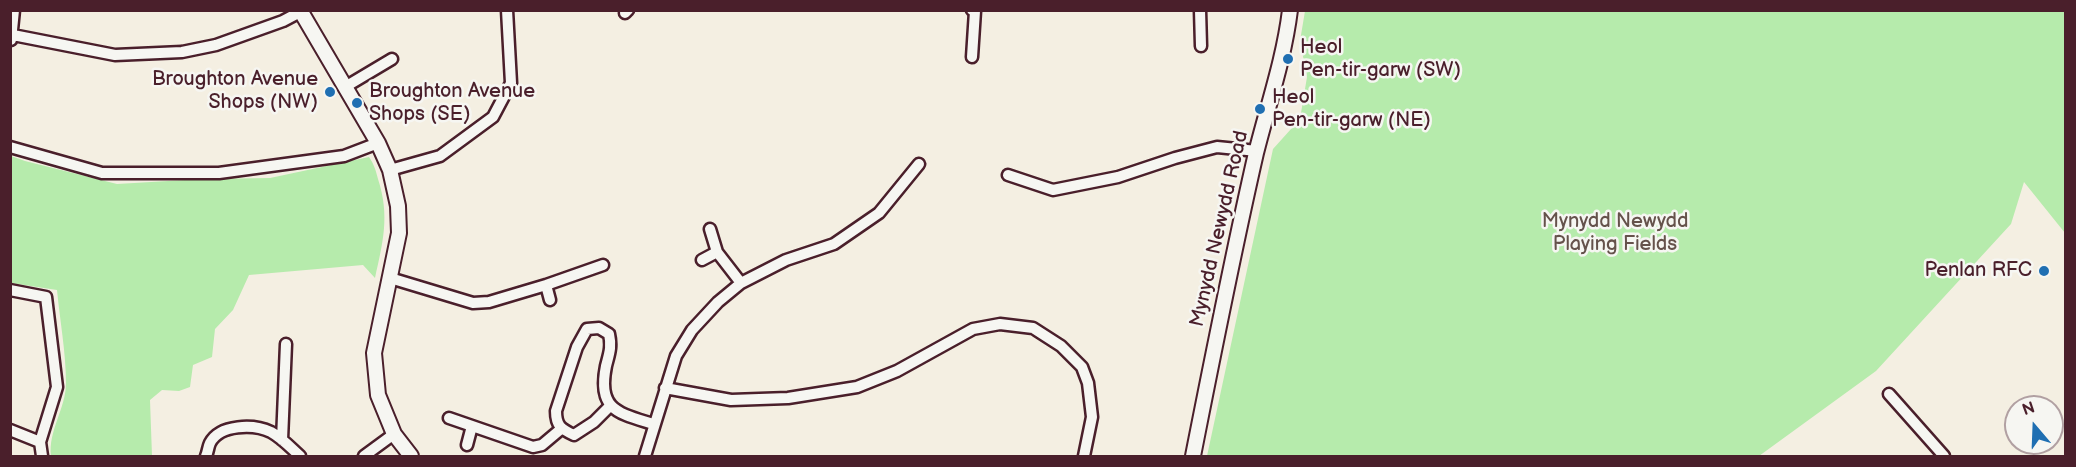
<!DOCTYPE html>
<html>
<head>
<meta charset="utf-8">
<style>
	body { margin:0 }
	#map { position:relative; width:2076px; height:467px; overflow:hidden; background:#f4efe2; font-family:"Balsamiq Sans",sans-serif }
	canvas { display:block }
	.frame { position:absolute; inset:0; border:12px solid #4a1f2b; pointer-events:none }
	.north { position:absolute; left:2004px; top:395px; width:60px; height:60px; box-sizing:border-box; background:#f6f6f2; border:2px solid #b1a0a2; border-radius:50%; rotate:341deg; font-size:16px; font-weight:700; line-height:24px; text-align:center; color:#4a1f2b }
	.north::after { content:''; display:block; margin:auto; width:21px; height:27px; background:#1f6fb2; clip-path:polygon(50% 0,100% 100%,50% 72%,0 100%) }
</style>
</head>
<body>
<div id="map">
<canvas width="2076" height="467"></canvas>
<div class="frame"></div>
<div class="north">N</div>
</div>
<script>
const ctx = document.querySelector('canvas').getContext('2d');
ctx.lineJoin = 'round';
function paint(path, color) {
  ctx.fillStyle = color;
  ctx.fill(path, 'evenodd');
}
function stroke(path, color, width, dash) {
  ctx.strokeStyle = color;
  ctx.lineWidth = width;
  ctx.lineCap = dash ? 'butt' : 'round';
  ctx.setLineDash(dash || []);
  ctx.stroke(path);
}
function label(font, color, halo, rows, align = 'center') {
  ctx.font = font + ' "Balsamiq Sans",sans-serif';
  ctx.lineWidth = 5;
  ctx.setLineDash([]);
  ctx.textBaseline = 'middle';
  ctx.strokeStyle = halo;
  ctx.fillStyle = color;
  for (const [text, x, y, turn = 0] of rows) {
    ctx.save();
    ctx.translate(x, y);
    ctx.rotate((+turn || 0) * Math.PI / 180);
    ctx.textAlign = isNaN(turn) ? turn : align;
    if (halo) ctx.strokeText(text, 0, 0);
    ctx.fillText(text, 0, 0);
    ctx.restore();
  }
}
paint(new Path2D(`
	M1305 11H2065V233L2024 182 2011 224 1876 371 1759 456H1207L1273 149 1300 119 1307 77 1300 41Z
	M11 156 25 161 117 184 202 179 270 178 369 157C374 164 376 171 378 179 390 216 383 242 375 278L363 265 249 275 233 310 215 329 212 357 193 365 190 387 179 391 162 390 150 400 152 456H51C48 431 66 408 66 383 66 353 60 321 57 290L11 283Z`), '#b6ebac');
const minor = new Path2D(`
	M972 10 975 11 972 57
	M1200 10 1201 46
	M625 13 628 10
	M13 35 115 55 182 52 216 45 283 21 300 12
	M11 40 14 10
	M345 87 392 59
	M10 147 102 173H219L344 156 378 143
	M390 170 440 156 493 117 511 83 507 10
	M1008 175 1053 190 1118 177 1175 158 1217 147 1257 151
	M710 229 717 252 741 283
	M702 260 717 252
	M390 278 473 303 489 302 546 285 603 265
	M546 285 550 300
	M10 290 46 297 57 387 40 442 42 456
	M665 388 731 400 788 398 857 387 897 371 973 329 1000 324 1033 328 1061 346 1082 367 1088 383 1092 417 1084 456
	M1889 394 1944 456
	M610 406 594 422 574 435C561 429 556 426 556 411L577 347 587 329 599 328 609 334C612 347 609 354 606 366 597 410 618 413 653 424
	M449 418 533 447 542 445 561 429
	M10 430 40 442
	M282 440 286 344
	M467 445 472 426
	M206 456C208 452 208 447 210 443 220 424 254 424 271 432 282 438 291 448 300 456
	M364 456 394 434
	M645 456 676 356 692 330 718 302 741 283 786 260 834 244 879 213 919 164`);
const tertiary = new Path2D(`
	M300 10 378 143 390 170 398 206 399 233 374 353 378 395 394 434 411 456
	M1193 456C1213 355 1233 253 1256 153 1268 105 1284 59 1290 10`);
stroke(minor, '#4a1f2b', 15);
stroke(tertiary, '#4a1f2b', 18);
stroke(minor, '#f6f6f2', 10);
stroke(tertiary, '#f6f6f2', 14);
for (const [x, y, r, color] of [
	[1288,59,6,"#1f6fb2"],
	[330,92,6,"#1f6fb2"],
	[357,103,6,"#1f6fb2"],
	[1260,109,6,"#1f6fb2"],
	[2044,271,6,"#1f6fb2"]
]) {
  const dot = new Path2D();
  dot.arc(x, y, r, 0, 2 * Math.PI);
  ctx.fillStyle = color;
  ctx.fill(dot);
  stroke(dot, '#f6f6f2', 2);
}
label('20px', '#4a1f2b', '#f6f6f2', [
	["Heol",1300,48],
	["Pen-tir-garw (SW)",1300,71],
	["Broughton Avenue",318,80,"right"],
	["Shops (NW)",318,103,"right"],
	["Broughton Avenue",369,92],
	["Shops (SE)",369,115],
	["Heol",1272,98],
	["Pen-tir-garw (NE)",1272,121],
	["Penlan RFC",2032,271,"right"]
], 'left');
label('20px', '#65524b', '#f6f6f2', [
	["Mynydd Newydd",1615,222],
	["Playing Fields",1615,245]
]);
label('20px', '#4a1f2b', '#f6f6f2', [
	["Mynydd Newydd Road",1220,229,-77]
]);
</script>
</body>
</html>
